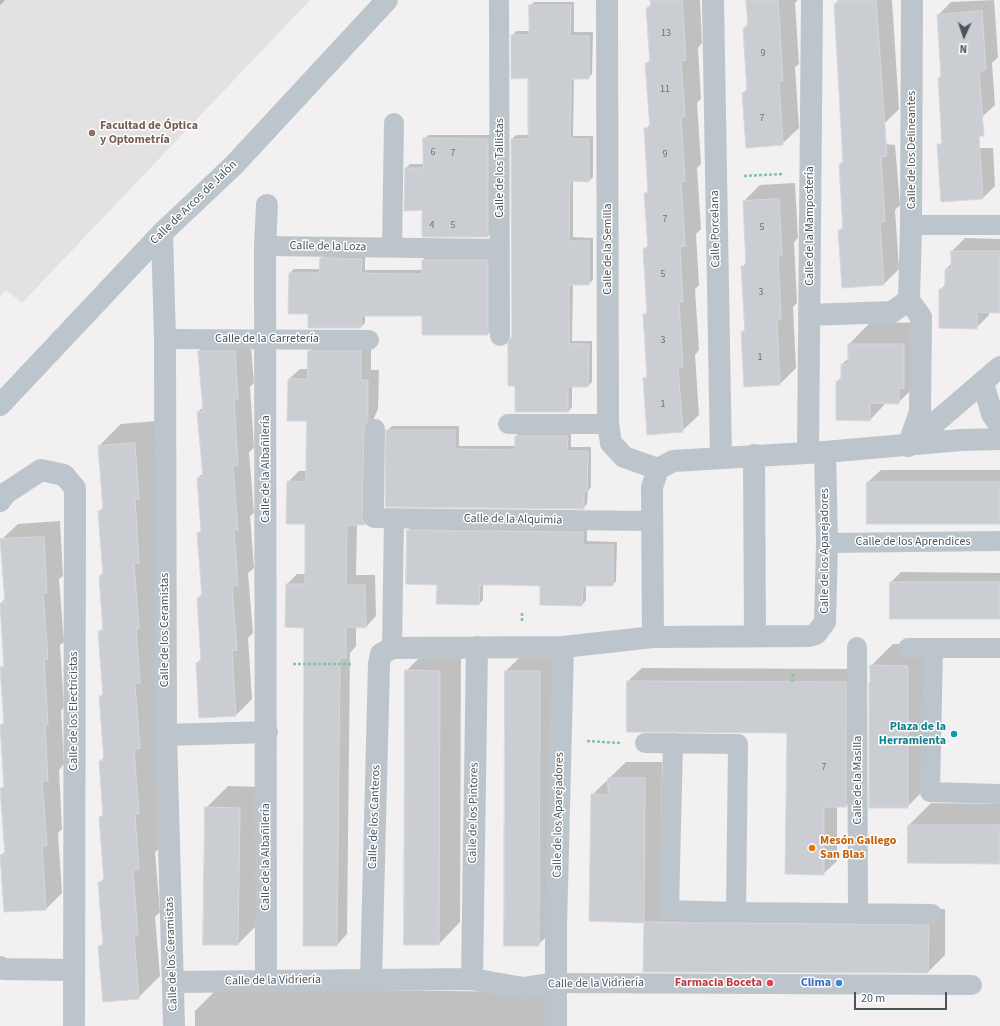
<!DOCTYPE html>
<html>
<head>
<meta charset="utf-8">
<style>
	body { margin:0 }
	#map { position:relative; width:1000px; height:1026px; overflow:hidden; background:#f2f0f0; font-family:"Source Sans 3",sans-serif }
	canvas { display:block }
	.north { position:absolute; left:944px; top:16px; width:40px; height:40px; -webkit-text-stroke:3px #fff; paint-order:stroke; rotate:183deg; font-size:11px; font-weight:700; line-height:16px; text-align:center; color:#49545c }
	.north::after { content:''; display:block; margin:auto; width:14px; height:18px; background:#49545c; clip-path:polygon(50% 0,100% 100%,50% 72%,0 100%) }
	.scale { position:absolute; left:854px; top:992px; width:93px; height:18px; box-sizing:border-box; border:2px solid #49545c; border-top:0; padding-left:5px; font-size:12px; line-height:14px; white-space:nowrap; color:#49545c; -webkit-text-stroke:3px #fff; paint-order:stroke }
</style>
</head>
<body>
<div id="map">
<canvas width="1000" height="1026"></canvas>
<div class="north">N</div>
<div class="scale">20 m</div>
</div>
<script>
const ctx = document.querySelector('canvas').getContext('2d');
ctx.lineJoin = 'round';
function paint(path, color) {
  ctx.fillStyle = color;
  ctx.fill(path, 'evenodd');
}
function stroke(path, color, width, dash) {
  ctx.strokeStyle = color;
  ctx.lineWidth = width;
  ctx.lineCap = dash ? 'butt' : 'round';
  ctx.setLineDash(dash || []);
  ctx.stroke(path);
}
function label(font, color, halo, rows, align = 'center') {
  ctx.font = font + ' "Source Sans 3",sans-serif';
  ctx.lineWidth = 3;
  ctx.setLineDash([]);
  ctx.textBaseline = 'middle';
  ctx.strokeStyle = halo;
  ctx.fillStyle = color;
  for (const [text, x, y, turn = 0] of rows) {
    ctx.save();
    ctx.translate(x, y);
    ctx.rotate((+turn || 0) * Math.PI / 180);
    ctx.textAlign = isNaN(turn) ? turn : align;
    if (halo) ctx.strokeText(text, 0, 0);
    ctx.fillText(text, 0, 0);
    ctx.restore();
  }
}
paint(new Path2D(`
	M0 0H310L22 303 6 290 0 296Z`), '#e3e1e1');
paint(new Path2D(`
	M0 0H5L0 5Z
	M651 0H700L702 43 698 48 701 99 697 103 701 164 697 168 701 229 696 234 699 285 695 289 699 350 695 355 699 415 682 431 644 379 648 374 644 315 648 311 644 249 649 245 645 194 649 190 646 129 650 124 646 64 651 59 647 8 651 4Z
	M747 0H798L795 3 799 64 795 67 799 128 782 144 743 93 748 88 744 28 749 23Z
	M839 0H892L899 109 884 124 885 144 895 145 900 205 895 210 899 269 884 284 843 287 839 231 844 226 840 164 844 160 835 4Z
	M994 0 998 57 992 63 995 105 982 117 939 78 942 74 938 15 951 2Z
	M534 2H574V32H593L592 74 588 78H574L573 136H593V177L589 181 573 180V237L593 238V280L589 284H573L572 341H592V382L588 386H572V407L568 412 516 385 512 336V139L516 135H529L530 77 512 36 516 31H530V6Z
	M428 135H491L492 232 488 236 406 168 410 164H424V139Z
	M952 148H993L995 186 983 198Z
	M795 183 798 238 794 242 797 303 793 307 796 368 780 384 742 332 746 328 742 267 747 262 744 201 760 185Z
	M965 238 1000 239V312L989 311V315L976 328 940 290 946 284V269L952 263V251Z
	M325 255H365V270H423V260L427 256 492 257V330L488 334H423V315H365V323L361 327 309 313H289L290 273 294 269H320L321 259Z
	M871 322 925 323 920 381 898 403 887 402 870 420 837 382 842 376V364L849 358V344Z
	M215 335H250L254 383 250 387 254 448 249 452 254 513 250 516 254 568 248 573 253 633 248 638 252 699 236 715 197 663 202 658 198 598 202 594 198 533 202 530 198 478 203 473 198 412 203 407 199 351Z
	M319 341H371V370H379L378 409 374 418 373 507 375 514 365 524H357L356 575H375L376 616 366 627 356 626V646L350 653 347 934 337 945 305 627 287 584 297 574H306V523L288 482 299 471H307L308 420 289 379 300 369H309V352Z
	M156 421 161 847 155 852 160 912 155 917 160 976 138 998 100 946 104 942 99 883 105 877 100 817 104 814 100 762 104 757 100 697 104 692 99 632 104 627 100 576 104 571 99 511 104 507 99 446 121 424Z
	M392 426H459V446H516V436L520 432H571V447H591V487L588 491 587 504 583 508 387 506 388 430Z
	M881 470H1000V523L868 482Z
	M60 521 63 576 59 579 64 642 60 645 64 707 61 711 64 764 59 770 62 829 58 833 62 893 46 909 5 911 1 855 6 851 1 789 5 785 1 725 5 722 1 668 5 664 1 603 5 599 1 540 18 524Z
	M412 526 587 528V541L617 542 616 581 612 585H586V600L582 605 541 585 483 584V600L479 604 438 584 408 530Z
	M901 572 1000 573V618L891 582Z
	M893 644H930L929 785 907 807 871 681V666Z
	M428 649H461L460 922 439 944 406 671Z
	M527 650H561L560 923 538 945 506 671Z
	M642 668 859 669V793L846 806H837V861L823 874 788 732 628 681Z
	M626 762H662L661 906 945 909V955L928 972 644 971 645 922 590 920 592 795Z
	M228 786 261 787 260 922 238 944 206 808Z
	M931 803 1000 804V863L909 825Z
	M217 989 560 992V1026H195V1011Z`), '#0003');
const building = new Path2D(`
	M650 0H682L686 60 681 61 685 116 681 117 685 181 681 182 685 246 680 247 683 302H679L683 367 678 368 683 432 647 435 643 378H647L643 314H647L643 249H648L644 193H648L644 128H650L645 63H650L646 8 651 7Z
	M746 0H778L783 81H779L783 145 746 148 742 93 747 92 743 28 748 27Z
	M838 0H876L887 156 881 157 885 221 880 222 884 285 842 288 838 230H843L839 164 843 163 834 4 839 3Z
	M529 5H571L570 36H589V79H571L570 139H589V182L570 181 569 211V241H589V285H569V344H589L588 387H568V412H515V386H508V343L512 336 511 139H528V78L511 79V35H529Z
	M982 11 986 70 979 71 984 136H979L983 199 941 202 937 144H942L938 78 941 77 937 15Z
	M423 138 488 139V237H422V210L404 211 405 168H423Z
	M779 199 782 255H778L781 320H777L780 385 744 387 741 332H745L741 266 746 267 743 201Z
	M951 251H1000V313L977 312V329L939 328V289H945V269H951Z
	M320 258 362 259 361 273 392 274H422V260H488V335H422V316H361V328H308V314H288L289 273H319Z
	M848 344H904V388H899V404L870 403V421L836 420V381H841V364H848Z
	M198 351H235L238 400H234L238 465 233 466 238 530H234L238 585 232 586 237 650 232 651 236 716 199 718 196 663 201 662 197 598 202 597 197 533 201 532 197 478 203 477 197 412H203Z
	M308 351H361V380H368V420L364 429 362 518 365 525H347L346 585H365L366 628 346 627V658H340L337 946H303L304 628 285 627 286 584H305V524H286L287 481 306 482V451L307 421H287L288 379H307Z
	M386 430H455V449L515 450V436H568L567 451H588L587 492H584V509L386 507Z
	M135 443 139 499H135L139 563 134 564 139 628 136 629 140 683 135 684 140 748 134 749 139 814H135L139 869 133 870 138 935H134L139 999 103 1002 98 946 103 945 98 882H104L99 817H103L99 761H104L99 696H103L98 631H103L99 576 103 575 98 511 103 510 98 446Z
	M867 482H1000V524H867Z
	M407 530 583 532V545H613V586H583L582 606 540 605V586L509 585H480L479 605 436 604 437 585 406 584Z
	M44 537 47 593H43L48 659H44L48 724 45 725 48 781H42L47 846H42L46 910 4 912 0 855H5L0 788H4L0 725H4L0 667H4L0 603H5L0 539Z
	M890 582H1000V619H890Z
	M870 665 908 666V808H869V682H870Z
	M405 670 440 671 439 945H404Z
	M505 671H540L539 946H504Z
	M627 681 846 682V807H824V875L785 874 787 733 627 732Z
	M608 778H645L644 922 929 925 928 973 643 972 644 923 589 921 591 794 608 795Z
	M205 807 240 808 238 945H203Z
	M908 825H1000V864L908 863Z`);
paint(building, '#cacdd2');
stroke(building, '#d5d7db', 1);
stroke(new Path2D(`
	M744 176 783 174
	M522 613V621
	M293 664H352
	M792 682 793 674
	M587 741 620 743`), '#7cc8a1', 2.5, [3, 2]);
stroke(new Path2D(`
	M499 0 500 336
	M911 225H1000
	M265 246 500 249
	M392 248 394 123
	M165 339 369 340
	M508 424H608
	M375 429 374 518 652 521
	M827 543 1000 541
	M857 647 858 913
	M392 648 394 518
	M908 648H1000
	M933 648 930 792 1000 794
	M645 743 738 744 736 912 932 914
	M673 743 669 910 736 912
	M555 983 972 985`), '#bdc5cc', 20);
stroke(new Path2D(`
	M607 0 608 424 611 443 624 457 658 469
	M713 0 721 458
	M162 233 165 339 166 735 174 1026
	M809 315 892 312 909 300
	M983 383 992 414 1000 426
	M908 446 920 412 921 317 909 300 911 225 912 0
	M908 446 1000 367
	M808 451 812 0
	M754 455 755 636
	M0 501 6 493 41 470 64 475 75 488 74 1026
	M653 637 652 487 658 469 673 461 823 452
	M166 735 267 732
	M0 967 3 969 72 970
	M472 979 477 647
	M371 980 379 664 381 654 392 648 563 647 653 637 809 636 816 634 825 622 827 543 825 452 961 440 1000 439
	M266 981 265 246 267 205
	M173 982 472 979 523 988 555 983
	M556 1026V928L563 647`), '#bdc5cc', 22);
stroke(new Path2D(`
	M0 405 162 233 234 165 387 0`), '#bdc5cc', 22);
for (const [x, y, r, color] of [
	[92,133,4,"#8d6e63"],
	[954,734,4,"#0f9aa8"],
	[812,848,4,"#e8710a"],
	[770,983,4,"#e0444e"],
	[839,983,4,"#3f7fe0"]
]) {
  const dot = new Path2D();
  dot.arc(x, y, r, 0, 2 * Math.PI);
  ctx.fillStyle = color;
  ctx.fill(dot);
  stroke(dot, '#fff', 1.5);
}
label('10px', '#69727a', null, [
	["13",666,34],
	["9",763,54],
	["11",665,90],
	["7",762,119],
	["6",433,153],
	["7",453,154],
	["9",665,155],
	["7",665,220],
	["4",432,226],
	["5",453,226],
	["5",762,228],
	["5",663,275],
	["3",761,293],
	["3",663,341],
	["1",760,358],
	["1",663,405],
	["7",824,768]
]);
label('bold 12px', '#785e54', '#fff', [
	["Facultad de Óptica",100,126],
	["y Optometría",100,140]
], 'left');
label('12px', '#49545c', '#fff', [
	["Calle de los Delineantes",912,150,-90],
	["Calle de los Tallistas",500,168,-90],
	["Calle de Arcos de Jalón",194,203,-44],
	["Calle de la Mampostería",810,226,-90],
	["Calle Porcelana",716,229,-91],
	["Calle de la Loza",328,247,1],
	["Calle de la Semilla",608,249,-90],
	["Calle de la Carretería",267,339],
	["Calle de la Albañilería",266,469,-90],
	["Calle de la Alquimia",513,520,1],
	["Calle de los Aprendices",913,542],
	["Calle de los Aparejadores",825,551,-90],
	["Calle de los Ceramistas",165,630,-90],
	["Calle de los Electricistas",74,711,-90],
	["Calle de la Masilla",858,780,-90],
	["Calle de los Pintores",474,813,-89],
	["Calle de los Aparejadores",559,815,-89],
	["Calle de los Canteros",375,817,-88],
	["Calle de la Albañilería",266,857,-90],
	["Calle de los Ceramistas",172,954,-92],
	["Calle de la Vidriería",273,981,-1],
	["Calle de la Vidriería",596,984,-1]
]);
label('bold 12px', '#0d838f', '#fff', [
	["Plaza de la",946,727],
	["Herramienta",946,741]
], 'right');
label('bold 12px', '#c56008', '#fff', [
	["Mesón Gallego",820,841],
	["San Blas",820,855]
], 'left');
label('bold 12px', '#be3a42', '#fff', [
	["Farmacia Boceta",762,983]
], 'right');
label('bold 12px', '#366cbe', '#fff', [
	["Clima",831,983]
], 'right');
</script>
</body>
</html>
